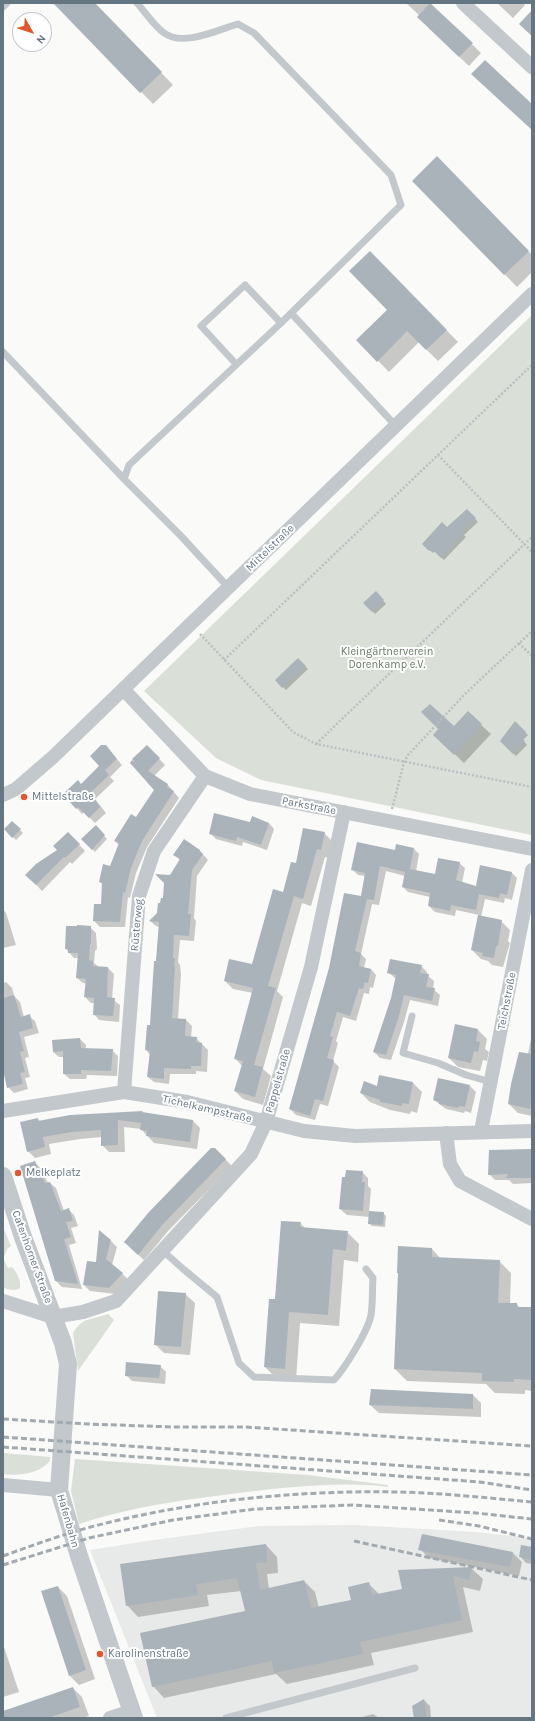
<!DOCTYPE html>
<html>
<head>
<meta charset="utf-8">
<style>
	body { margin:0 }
	#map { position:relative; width:535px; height:1721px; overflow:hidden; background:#fafaf8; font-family:Karla,sans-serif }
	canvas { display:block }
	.frame { position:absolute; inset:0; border:4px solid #657683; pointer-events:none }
	.north { position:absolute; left:12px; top:12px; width:40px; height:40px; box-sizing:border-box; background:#fff; border:1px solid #c1c8cd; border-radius:50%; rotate:129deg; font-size:11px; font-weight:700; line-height:16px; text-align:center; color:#657683 }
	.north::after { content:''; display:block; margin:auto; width:14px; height:18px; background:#e4572e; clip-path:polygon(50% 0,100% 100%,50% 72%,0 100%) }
</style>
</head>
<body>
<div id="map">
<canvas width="535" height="1721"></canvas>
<div class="frame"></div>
<div class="north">N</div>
</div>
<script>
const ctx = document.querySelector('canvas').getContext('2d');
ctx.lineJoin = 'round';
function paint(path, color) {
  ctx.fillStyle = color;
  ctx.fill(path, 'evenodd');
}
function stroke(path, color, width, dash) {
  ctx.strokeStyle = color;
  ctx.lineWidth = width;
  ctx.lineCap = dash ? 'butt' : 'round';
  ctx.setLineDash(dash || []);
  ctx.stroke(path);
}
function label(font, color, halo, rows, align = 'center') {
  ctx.font = font + ' Karla,sans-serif';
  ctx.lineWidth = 4;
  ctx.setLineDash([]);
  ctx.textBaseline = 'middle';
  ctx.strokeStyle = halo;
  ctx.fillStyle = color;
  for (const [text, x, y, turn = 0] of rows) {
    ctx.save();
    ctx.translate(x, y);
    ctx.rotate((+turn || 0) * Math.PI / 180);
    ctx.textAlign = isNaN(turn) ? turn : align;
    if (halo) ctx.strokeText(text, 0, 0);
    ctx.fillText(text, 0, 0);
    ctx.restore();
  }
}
paint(new Path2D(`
	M355 1525 475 1532 532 1538V1718H157L90 1550 153 1540 259 1526Z`), '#e8e9e9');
paint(new Path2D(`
	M532 315V835L261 780 216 758 144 691Z
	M3 1227 11 1246 8 1248 3 1258 8 1268 12 1267C17 1272 21 1281 20 1288 14 1292 9 1289 3 1288Z
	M108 1314 114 1320 78 1371 73 1333C83 1316 93 1320 108 1314Z
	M3 1453 50 1457V1461C39 1474 19 1476 3 1474Z
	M75 1459 308 1475 388 1485V1487C343 1481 290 1487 246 1492 189 1499 133 1506 79 1524L71 1491Z`), '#dadfd7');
paint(new Path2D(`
	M55 3H94L173 85 153 104Z
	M406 3H429L481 53 469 66 427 26 420 16Z
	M497 3H523L525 5 513 18Z
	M437 158 532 255V272L517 287 414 181Z
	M370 252 458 342 438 361 419 342 389 372 358 340 388 310Z
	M467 510 478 522 464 535 466 537 444 560 435 551 433 553 423 544 447 529Z
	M376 592 386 604 375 614 365 603Z
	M298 659 308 669 286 690 276 680Z
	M468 713 491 734 464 763 443 743Z
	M515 723 528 735 523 740 527 745 516 756 501 741Z
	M105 746 122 765 110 777 114 781 95 799 106 813 95 823 84 812 82 814 70 801 82 785 101 766Z
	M147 746 165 765 154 776 168 785 179 798 147 847 136 873 130 898 128 897 125 927H100L94 921 102 905 103 885 100 881 111 867 119 845 115 841 136 818 155 789 139 766Z
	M12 822 23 833 16 840 5 829Z
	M250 823H269L274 829 267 850 243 842 242 846 216 839 210 833Z
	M96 827 107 839 95 852 83 839Z
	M68 833 85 851 72 864 70 862 42 891 27 875 59 850Z
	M324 833 332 841 329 858 325 857 311 906 302 903 277 991 283 997 263 1069 271 1076 263 1105 243 1099 235 1091 242 1066 235 1058 253 993 233 989 225 981 252 965 297 865Z
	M414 849 419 854 416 871 436 876 459 863 465 868 462 883 476 888 512 873 517 878 512 900 505 898 504 903 485 899 481 917 501 921 510 930 508 941 510 943 503 967 492 965 488 961 481 959 472 950 479 915 456 910 455 916 435 912 429 906 430 897 408 892 403 887 405 876 386 871 379 905 372 904 361 954 366 959 364 968 371 969 376 975 373 988 370 987 369 994 364 993 356 1021 343 1017 336 1041 338 1043 333 1061 339 1067 328 1106 320 1104 315 1120 296 1115 290 1109 361 897 365 876 358 875 352 869 396 851Z
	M200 851 208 860 197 876 194 918 196 921 194 941 180 940 178 962 180 965 181 974 178 1019 186 1020 192 1026 191 1038H196L208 1050 207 1072 196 1071V1074H170L169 1084 154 1082 148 1077 150 1055 146 1050 151 1026 159 927 156 926 150 921 158 914 170 876 181 861 174 854Z
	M3 909 6 913 16 945 3 948Z
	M90 927 96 933 97 949 95 951 94 963 99 967 108 968 114 974 112 999 120 1005 119 1022 99 1020 94 1014 95 1003H91L85 997 87 984 83 983 77 978 78 958H74L66 949Z
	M421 966 427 972V975L434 981 433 989 440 995 438 1006 410 1000 404 1022 391 1060 380 1058 374 1052 392 998 396 979 388 972Z
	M3 979 4 983 6 982 12 988 14 996 20 1002 24 1017 29 1016 35 1021 39 1033 24 1037 29 1057 25 1058 30 1077 25 1078 28 1089 14 1093 8 1087 3 1068Z
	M456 1025 478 1030 487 1039 485 1049 489 1052 487 1061 483 1060 480 1071 458 1067 449 1058Z
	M532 1033V1116L518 1113 509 1104 528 1054Z
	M80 1039 86 1045V1049L112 1050 118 1056 117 1076 87 1075 86 1079H70L64 1074V1057H59L53 1052Z
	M380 1076 413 1083 422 1092 417 1113 411 1111 410 1114 390 1110 370 1102 361 1093 377 1087Z
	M470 1086 476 1092 471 1113 465 1111 464 1113 446 1109 434 1100Z
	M142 1112 144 1114 193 1121 200 1128 197 1149 154 1143 141 1129 124 1127 125 1152H109L102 1145V1137L80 1139 49 1144 51 1154 35 1158 28 1151 38 1119 40 1121Z
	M215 1149 232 1166 169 1230 144 1260 131 1248Z
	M532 1150V1183L513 1184 509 1180H495L489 1174Z
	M35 1162 40 1168 48 1183H50L56 1188 64 1211 69 1210 74 1215 78 1226 71 1228 76 1243 69 1245 82 1289 62 1287 56 1281Z
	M362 1172 368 1178V1186L371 1189 369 1212 383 1213 386 1216 385 1227 372 1226 369 1223 370 1217 347 1215 340 1209Z
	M300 1223 306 1229 347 1232 359 1244 358 1262 344 1260 339 1326 300 1323 296 1380 276 1378 265 1367 276 1300Z
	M111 1241 117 1247 112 1265 128 1279 116 1294 90 1291 84 1285Z
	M432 1249 441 1259 499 1261 511 1273 510 1304H517L520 1308H532V1391L525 1390V1394L495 1393 486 1384 407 1381 395 1369Z
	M185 1294 195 1303 190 1355 164 1353 155 1344Z
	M160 1366 166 1372 165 1384 132 1381 126 1375Z
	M473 1395 481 1403V1417L379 1413 370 1405Z
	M266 1545 277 1557 278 1573 267 1574 269 1589 304 1581 315 1592 319 1608 352 1601 369 1584 380 1595 404 1590 471 1568 483 1579 480 1591 463 1587 473 1632 371 1653 374 1665 287 1684 276 1674 164 1698 153 1686 246 1612 241 1591 207 1595 209 1606 138 1617 127 1605Z
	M532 1548V1564L526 1563 520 1556Z
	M420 1549 513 1553 522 1562 519 1576 429 1558Z
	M58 1587 67 1596 95 1679 79 1685 70 1676Z
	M3 1644 19 1692 3 1697Z
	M73 1688 82 1697 89 1716 82 1718H3V1712Z
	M424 1700 430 1706 431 1718H415Z
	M373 1714 379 1718H359Z`), '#0003');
paint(new Path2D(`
	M53 3H95L162 72 140 93Z
	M430 3 473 43 459 57 417 17Z
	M532 10V36L519 24Z
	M485 60 532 104V130L471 74Z
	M437 156 529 251 504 275 412 181Z
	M370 251 447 330 426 350 407 331 377 362 356 340 387 310 349 271Z
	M467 509 476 518 462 531 464 533 441 558 432 549 429 551 422 544 442 522 447 527Z
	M376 591 384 600 372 612 363 603Z
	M298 658 306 666 282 688 275 680Z
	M430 704 454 726 468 711 482 724 454 755 433 735 438 729 421 712Z
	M515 721 526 732 521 737 525 741 513 754 500 741Z
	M101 745H106L117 759 105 770 109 775 90 793 100 807 89 818 78 807 76 809 69 801 70 799 64 793 78 780 81 784 99 766 90 756Z
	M147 745 160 758 148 771 168 784 167 787 174 791 142 841 131 868 125 893 123 892 120 922 93 921 94 904H101L102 883 99 882 103 864 110 866 119 843 114 841 131 814 136 817 154 790 130 763 132 760 135 762 132 759Z
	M214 813 250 822 252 816 269 823 261 845 237 837 236 841 209 834Z
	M12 821 21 829 12 838 4 829Z
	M96 825 105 835 92 850 81 839Z
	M303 828 325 832 321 850 317 849 303 899 294 896 268 986 276 988 254 1065 263 1067 255 1097 234 1091 243 1061 234 1059 253 988 224 981 229 959 252 964 273 889 283 892 291 862 296 863Z
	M68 832 80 844 65 858 64 857 36 885 25 875 36 864 57 850 53 846Z
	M184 839 200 850V851L203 854 192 870 188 914H191L189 936 174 935 173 958H175L174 967H175L172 1018 186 1019 185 1036 197 1037 196 1042 202 1043 201 1066H191V1069L164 1068V1079L147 1077 150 1051 145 1050 147 1025H150L154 961H156L159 922 149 921 157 913 158 903H160L161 898H163L164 883 155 874 170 875 180 859 173 855Z
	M357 842 395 850 396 844 414 848 410 869 435 874 438 858 460 862 456 880 476 886 480 865 512 872 507 895 500 893 499 898 479 894 476 910 451 905 450 911 428 906 430 893 402 887 405 872 380 866 374 900 367 899 355 951 361 953 359 966 371 969 368 983 365 982 363 989 359 988 350 1016 337 1012 330 1036 333 1037 327 1058 334 1060 323 1101 315 1099 310 1116 289 1109 329 968 344 893 361 896 365 873 351 870Z
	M478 915 502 920 498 946H496L494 958 482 956 483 953 471 950Z
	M77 925 91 926V943L90 945 89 960 93 961V966L108 967 107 997 115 998 113 1016 93 1015 94 998 84 997 86 979 76 978 78 953H68V949H65L66 926H77Z
	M390 959 422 965 420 973 429 974 426 987 435 988 432 1001 404 995 399 1016 386 1055 373 1052 391 998 396 975 387 973Z
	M14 995 21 1017 30 1014 33 1028 19 1032 24 1051 20 1052 25 1072 20 1073 23 1084 7 1088 3 1070V998Z
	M455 1024 478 1029 476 1041 480 1042 478 1052 474 1051 471 1063 448 1058Z
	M80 1038 81 1048 113 1049 111 1071 81 1070V1074H63V1051L53 1052 52 1040Z
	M519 1052 532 1054V1096L530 1109 508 1104 511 1084Z
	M379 1075 413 1082 409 1104 402 1103V1106L380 1102V1100L360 1093 364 1081 377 1086Z
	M438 1078 470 1085 465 1107 459 1106 458 1108 439 1104V1102L433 1100Z
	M143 1111 142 1112 193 1120 190 1142 146 1136 147 1131 140 1130 141 1123 118 1120V1145L101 1146V1130L72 1132 43 1137 45 1147 27 1152 20 1122 38 1118V1121L70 1115Z
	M211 1148H215L226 1159 163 1224 138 1255 124 1242 149 1212Z
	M532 1149V1178H506L508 1174 488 1175 489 1150Z
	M35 1161 39 1173H41L45 1183 50 1182 61 1211 69 1208 73 1221 66 1222 71 1237 64 1239 78 1284 55 1281 20 1166Z
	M346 1170 363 1171 362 1182H365L363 1211 339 1209 342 1177H345Z
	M369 1211 384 1212 383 1225 368 1224Z
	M281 1221 301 1222 300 1227 348 1231 346 1251 333 1249 328 1315 289 1312 285 1369 264 1367 269 1299H275Z
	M99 1230 111 1240 106 1259 123 1273 109 1288 83 1285 87 1261 96 1262Z
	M398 1246 432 1248V1257L500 1260 498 1303H517V1307H532V1380L514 1379V1382L482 1381V1373L394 1369 398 1273H397Z
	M158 1291 186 1293 181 1347 154 1345Z
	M126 1362 161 1365 159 1378 125 1376Z
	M371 1389 473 1394V1409L369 1405Z
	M422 1534 513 1552 510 1567 418 1550Z
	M266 1544 267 1562 256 1563 260 1590 304 1580 311 1608 351 1600 348 1587 369 1582 372 1595 402 1589 398 1570 472 1567 469 1580 453 1576 462 1620 360 1642 363 1654 274 1673 272 1661 152 1687 140 1633 245 1611 237 1578 196 1584 198 1595 126 1606 120 1564Z
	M521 1545 532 1547V1560L519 1557Z
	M58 1586 86 1670 69 1676 41 1591Z
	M73 1687 80 1707 48 1718H3V1711Z
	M424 1699 427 1718H414L412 1706Z`), '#aab3b9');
stroke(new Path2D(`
	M438 455 532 552
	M200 634 293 732 316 744 532 787
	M519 643 532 656
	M224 660 532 365
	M316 744 532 537
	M392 809 404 762 408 755 464 695 532 631`), '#bbbfc2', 2.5, [2, 2]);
stroke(new Path2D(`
	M137 3C146 13 154 26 164 33 183 47 217 30 238 24L254 33 391 175 401 205 281 323
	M3 7 7 3
	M291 313 396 426
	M3 352 124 479
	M229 588 180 535 124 479 129 465 281 323 245 285 201 326 236 364
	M412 1016 403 1053 438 1063 466 1075 491 1082
	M162 1250 182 1268 217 1297 239 1363 254 1377 334 1380C345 1368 368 1331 371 1315 373 1303 372 1290 373 1278L366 1269
	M226 1718 415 1668`), '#c3c8cc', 7);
stroke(new Path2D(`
	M463 3 532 67
	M124 690 205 776 250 794 532 849
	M3 795 16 789 53 757 532 294
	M124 1092 139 896 154 851 205 776
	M3 1111 124 1092 187 1102 304 1131 355 1136 532 1131
	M481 1131 532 870
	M446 1133 450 1164 460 1181 532 1219
	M3 1301 53 1317 83 1312 116 1301 251 1154 266 1122 311 967 344 812
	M3 1485 59 1490
	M110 1718 132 1711`), '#c3c8cc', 14);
stroke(new Path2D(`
	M3 1176 23 1237 63 1343 68 1364 59 1490 79 1556 134 1718`), '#c3c8cc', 18);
stroke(new Path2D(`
	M3 1419 88 1424 173 1427H246L532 1446
	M3 1437 532 1475
	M3 1447 480 1482 532 1490
	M439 1520 479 1526 532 1539
	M354 1541 532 1580
	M3 1556C31 1546 58 1536 87 1528 188 1501 294 1490 399 1492 443 1493 488 1498 532 1502
	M3 1565 89 1538 173 1520 255 1509 353 1505 476 1513 532 1519`), '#a2aab0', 3, [6, 3]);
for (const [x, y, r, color] of [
	[24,797,4,"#e4572e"],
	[18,1173,4,"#e4572e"],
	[100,1654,4,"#e4572e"]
]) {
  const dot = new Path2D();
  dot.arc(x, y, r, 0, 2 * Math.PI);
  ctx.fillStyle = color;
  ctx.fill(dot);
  stroke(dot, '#fff', 1.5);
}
label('11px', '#657683', '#fff', [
	["Mittelstraße",270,548,-44],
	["Parkstraße",309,806,11],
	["Rüsterweg",137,925,-85],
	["Teichstraße",507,1001,-79],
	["Pappelstraße",278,1081,-74],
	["Tichelkampstraße",207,1109,13],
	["Catenhorner Straße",32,1257,70],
	["Hafenbahn",68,1521,74]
]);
label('11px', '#687a64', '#fff', [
	["Kleingärtnerverein",387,652],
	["Dorenkamp e.V.",387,665]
]);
label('11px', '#657683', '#fff', [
	["Mittelstraße",32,797],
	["Melkeplatz",26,1173],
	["Karolinenstraße",108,1654]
], 'left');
</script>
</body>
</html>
